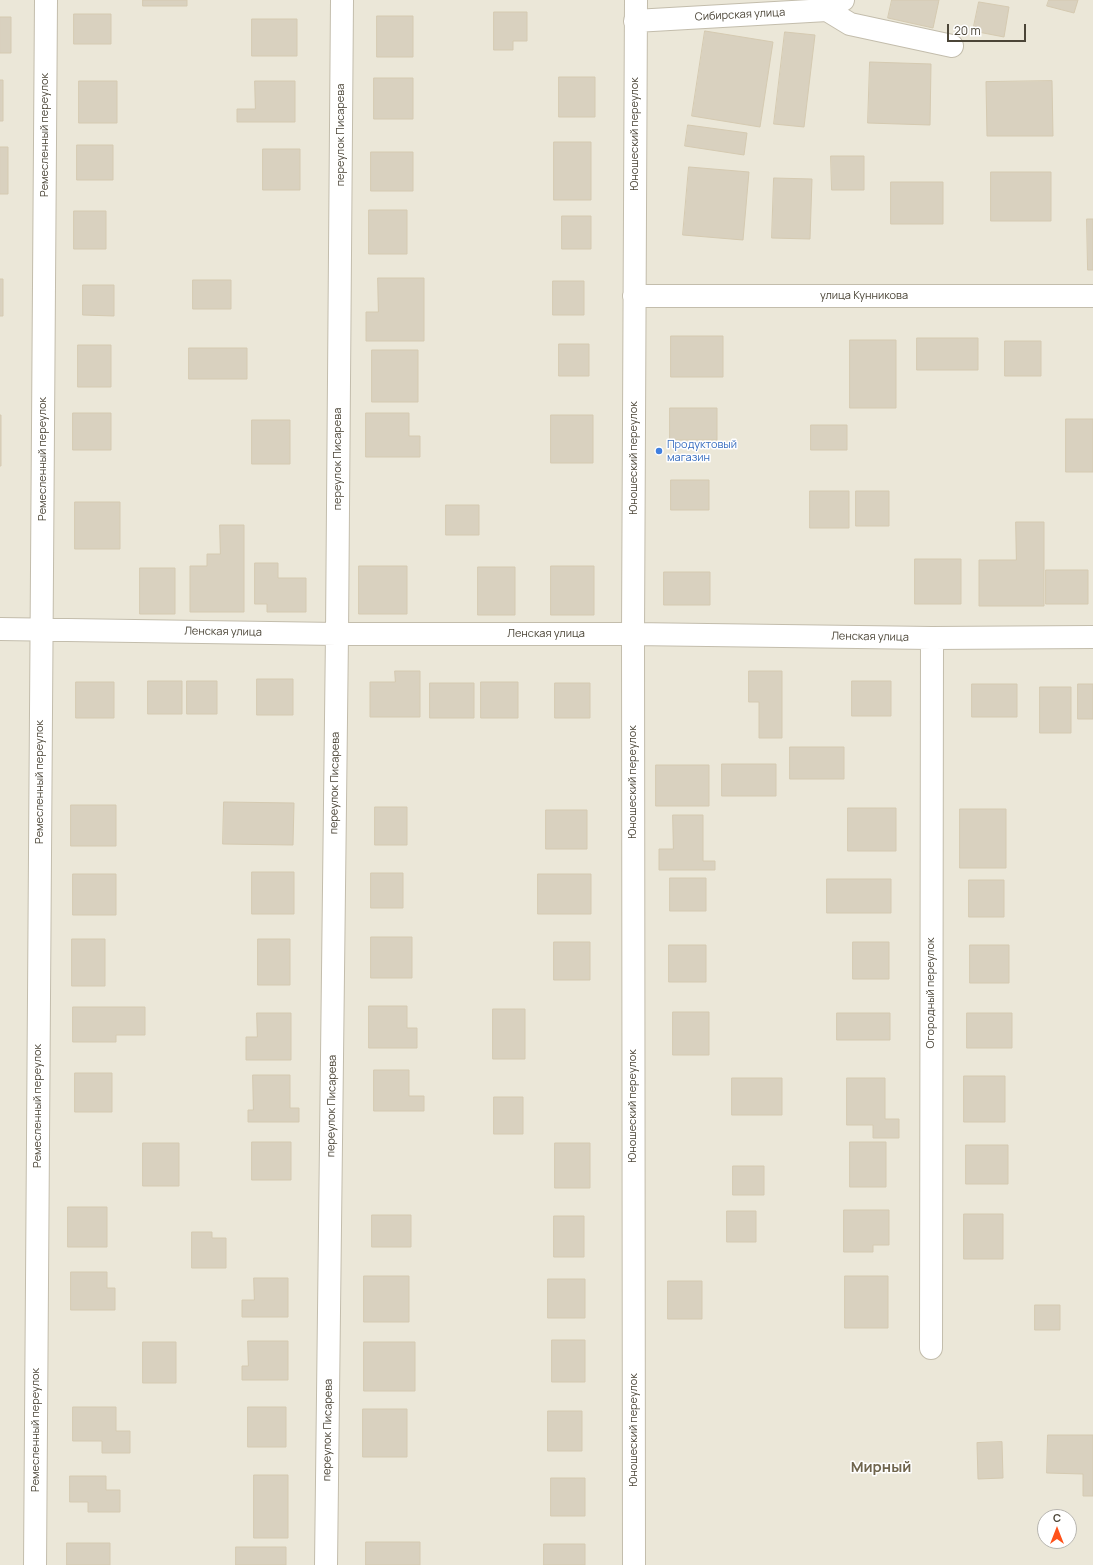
<!DOCTYPE html>
<html>
<head>
<meta charset="utf-8">
<style>
	body { margin:0 }
	#map { position:relative; width:1093px; height:1565px; overflow:hidden; background:#f6f4ea; font-family:Manrope,sans-serif }
	canvas { display:block }
	.north { position:absolute; left:1037px; top:1509px; width:40px; height:40px; box-sizing:border-box; background:#fff; border:1px solid #b7b5af; border-radius:50%; rotate:0deg; font-size:11px; font-weight:700; line-height:16px; text-align:center; color:#4b4537 }
	.north::after { content:''; display:block; margin:auto; width:14px; height:18px; background:#ff5119; clip-path:polygon(50% 0,100% 100%,50% 72%,0 100%) }
	.scale { position:absolute; left:947px; top:24px; width:79px; height:18px; box-sizing:border-box; border:2px solid #4b4537; border-top:0; padding-left:5px; font-size:12px; line-height:14px; white-space:nowrap; color:#4b4537; -webkit-text-stroke:3px #fff; paint-order:stroke }
</style>
</head>
<body>
<div id="map">
<canvas width="1093" height="1565"></canvas>
<div class="north">С</div>
<div class="scale">20 m</div>
</div>
<script>
const ctx = document.querySelector('canvas').getContext('2d');
ctx.lineJoin = 'round';
function paint(path, color) {
  ctx.fillStyle = color;
  ctx.fill(path, 'evenodd');
}
function stroke(path, color, width, dash) {
  ctx.strokeStyle = color;
  ctx.lineWidth = width;
  ctx.lineCap = dash ? 'butt' : 'round';
  ctx.setLineDash(dash || []);
  ctx.stroke(path);
}
function label(font, color, halo, rows, align = 'center') {
  ctx.font = font + ' Manrope,sans-serif';
  ctx.lineWidth = 3;
  ctx.setLineDash([]);
  ctx.textBaseline = 'middle';
  ctx.strokeStyle = halo;
  ctx.fillStyle = color;
  for (const [text, x, y, turn = 0] of rows) {
    ctx.save();
    ctx.translate(x, y);
    ctx.rotate((+turn || 0) * Math.PI / 180);
    ctx.textAlign = isNaN(turn) ? turn : align;
    if (halo) ctx.strokeText(text, 0, 0);
    ctx.fillText(text, 0, 0);
    ctx.restore();
  }
}
paint(new Path2D(`
	M0 0H1093V1565H0ZM1045 1517H1069V1541H1045Z`), '#ebe7d8');
const building = new Path2D(`
	M143 0H187V6H143Z
	M892 0H939L933 28 888 18Z
	M1049 0H1078L1074 13 1047 6Z
	M979 2 1009 7 1004 37 973 31Z
	M494 12H527V41H513V50H494Z
	M74 14H111V44H74Z
	M377 16H413V57H377Z
	M0 17H11V53H0Z
	M252 19H297V56H252Z
	M705 31 773 42 760 127 692 116Z
	M785 32 815 35 804 127 774 124Z
	M870 62 931 64 930 125 868 123Z
	M559 77H595V117H559Z
	M374 78H413V119H374Z
	M0 80H3V121H0Z
	M79 81H117V123H79Z
	M255 81H295V122H237V109H255Z
	M1052 81 1053 136H987L986 82Z
	M688 125 747 133 744 155 685 146Z
	M554 142H591V200H554Z
	M77 145H113V180H77Z
	M0 147H8V194H0Z
	M263 149H300V190H263Z
	M371 152H413V191H371Z
	M831 156H864V190H832Z
	M689 167 749 172 743 240 683 235Z
	M991 172H1051V221H991Z
	M774 178 812 179 810 239 772 238Z
	M891 182H943V224H891Z
	M369 210H407V254H369Z
	M74 211H106V249H74Z
	M562 216H591V249H562Z
	M1087 219H1093V270H1088Z
	M378 278H424V341H366V312H378Z
	M0 279H3V316H0Z
	M193 280H231V309H193Z
	M553 281H584V315H553Z
	M83 285H114V316L83 315Z
	M671 336H723V377H671Z
	M917 338H978V370H917Z
	M850 340H896V408H850Z
	M1005 341H1041V376H1005Z
	M559 344H589V376H559Z
	M78 345H111V387H78Z
	M189 348H247V379H189Z
	M372 350H418V402H372Z
	M670 408H717V440H670Z
	M73 413H111V450H73Z
	M366 413H409V436H420V457H366Z
	M0 415H1V466H0Z
	M551 415H593V463H551Z
	M1066 419H1093V472H1066Z
	M252 420H290V464H252Z
	M811 425H847V450H811Z
	M671 480H709V510H671Z
	M810 491H849V528H810Z
	M856 491H889V526H856Z
	M75 502H120V549H75Z
	M446 505H479V535H446Z
	M1016 522H1044V606H979V560H1016Z
	M220 525H244V612H190V566H207V554H220Z
	M915 559H961V604H915Z
	M255 563H278V578H306V612H267V604H255Z
	M359 566H407V614H359Z
	M551 566H594V615H551Z
	M478 567H515V615H478Z
	M140 568H175V614H140Z
	M1046 570H1088V604H1046Z
	M664 572H710V605H664Z
	M395 671H420V717H370V682H395Z
	M749 671H782V738H759V702H749Z
	M257 679H293V715H257Z
	M148 681H182V714H148Z
	M187 681H217V714H187Z
	M852 681H891V716H852Z
	M76 682H114V718H76Z
	M481 682H518V718H481Z
	M430 683H474V718H430Z
	M555 683H590V718H555Z
	M972 684H1017V717H972Z
	M1078 684H1093V719H1078Z
	M1040 687H1071V733H1040Z
	M790 747H844V779H790Z
	M722 764H776V796H722Z
	M656 765H709V806H656Z
	M224 802 294 803 293 845 223 844Z
	M71 805H116V846H71Z
	M375 807H407V845H375Z
	M848 808H896V851H848Z
	M960 809H1006V868H960Z
	M546 810H587V849H546Z
	M673 815H703V861H715V870H659V849H673Z
	M252 872H294V914H252Z
	M371 873H403V908H371Z
	M73 874H116V915H73Z
	M538 874H591V914H538Z
	M670 878H706V911H670Z
	M827 879H891V913H827Z
	M969 880H1004V917H969Z
	M371 937H412V978H371Z
	M72 939H105V986H72Z
	M258 939H290V985H258Z
	M554 942H590V980H554Z
	M853 942H889V979H853Z
	M669 945H706V982H669Z
	M970 945H1009V983H970Z
	M369 1006H407V1028H417V1048H369Z
	M73 1007H145V1035H116V1042H73Z
	M493 1009H525V1059H493Z
	M673 1012H709V1055H673Z
	M257 1013H291V1060H246V1037H257Z
	M837 1013H890V1040H837Z
	M967 1013H1012V1048H967Z
	M374 1070H409V1096H424V1111H374Z
	M75 1073H112V1112H75Z
	M253 1075H290V1108H299V1122H248V1110H253Z
	M964 1076H1005V1122H964Z
	M732 1078H782V1115H732Z
	M847 1078H885V1119H899V1138H873V1125H847Z
	M494 1097H523V1134H494Z
	M252 1142H291V1180H252Z
	M850 1142H886V1187H850Z
	M143 1143H179V1186H143Z
	M555 1143H590V1188H555Z
	M966 1145H1008V1184H966Z
	M733 1166H764V1195H733Z
	M68 1207H107V1247H68Z
	M844 1210H889V1245H873V1252H844Z
	M727 1211H756V1242H727Z
	M964 1214H1003V1259H964Z
	M372 1215H411V1247H372Z
	M554 1216H584V1257H554Z
	M192 1232H212V1238H226V1268H192Z
	M71 1272H107V1288H115V1310H71Z
	M364 1276H409V1322H364Z
	M845 1276H888V1328H845Z
	M254 1278H288V1317H242V1300H254Z
	M548 1279H585V1318H548Z
	M668 1281H702V1319H668Z
	M1035 1305H1060V1330H1035Z
	M552 1340H585V1382H552Z
	M248 1341H288V1380H242V1366H248Z
	M143 1342H176V1383H143Z
	M364 1342H415V1391H364Z
	M73 1407H116V1431H130V1453H102V1441H73Z
	M248 1407H286V1447H248Z
	M363 1409H407V1457H363Z
	M548 1411H582V1451H548Z
	M1048 1435H1093V1496H1083V1474L1047 1473Z
	M1002 1442 1003 1478 978 1479 977 1443Z
	M254 1475H288V1538H254Z
	M70 1476H106V1490H120V1512H88V1502H70Z
	M551 1478H585V1516H551Z
	M366 1542H420V1565H366Z
	M67 1543H110V1565H67Z
	M544 1544H585V1565H544Z
	M236 1547H286V1565H236Z`);
paint(building, '#d9d1bf');
stroke(building, '#d5cab1', 1);
const minor = new Path2D(`
	M827 10 850 24 952 46
	M635 21 827 10 843 0
	M634 296H1093
	M0 629 337 634H633L932 638 1093 637
	M931 1348 932 638
	M35 1565 46 0
	M326 1565 337 634 342 0
	M634 1565 633 634 636 0`);
stroke(minor, '#c3bdac', 24);
stroke(minor, '#fff', 22);
for (const [x, y, r, color] of [
	[659,451,4,"#3f7fe0"]
]) {
  const dot = new Path2D();
  dot.arc(x, y, r, 0, 2 * Math.PI);
  ctx.fillStyle = color;
  ctx.fill(dot);
  stroke(dot, '#fff', 1.5);
}
label('11px', '#4b4537', '#fff', [
	["Сибирская улица",740,15,-3],
	["Юношеский переулок",635,134,-90],
	["Ремесленный переулок",45,135,-90],
	["переулок Писарева",341,135,-90],
	["улица Кунникова",864,296],
	["Юношеский переулок",634,458,-90],
	["Ремесленный переулок",43,459,-90],
	["переулок Писарева",338,459,-90],
	["Ленская улица",223,632,1],
	["Ленская улица",546,634],
	["Ленская улица",870,637,1],
	["Ремесленный переулок",40,782,-90],
	["Юношеский переулок",633,782,-90],
	["переулок Писарева",335,783,-89],
	["Огородный переулок",931,993,-90],
	["Ремесленный переулок",38,1106,-90],
	["переулок Писарева",332,1106,-89],
	["Юношеский переулок",633,1106,-90],
	["Ремесленный переулок",36,1430,-90],
	["переулок Писарева",328,1430,-89],
	["Юношеский переулок",634,1430,-90]
]);
label('11px', '#366cbe', '#fff', [
	["Продуктовый",667,445],
	["магазин",667,458]
], 'left');
label('bold 15px', '#6f654d', '#fff', [
	["Мирный",881,1468]
]);
</script>
</body>
</html>
